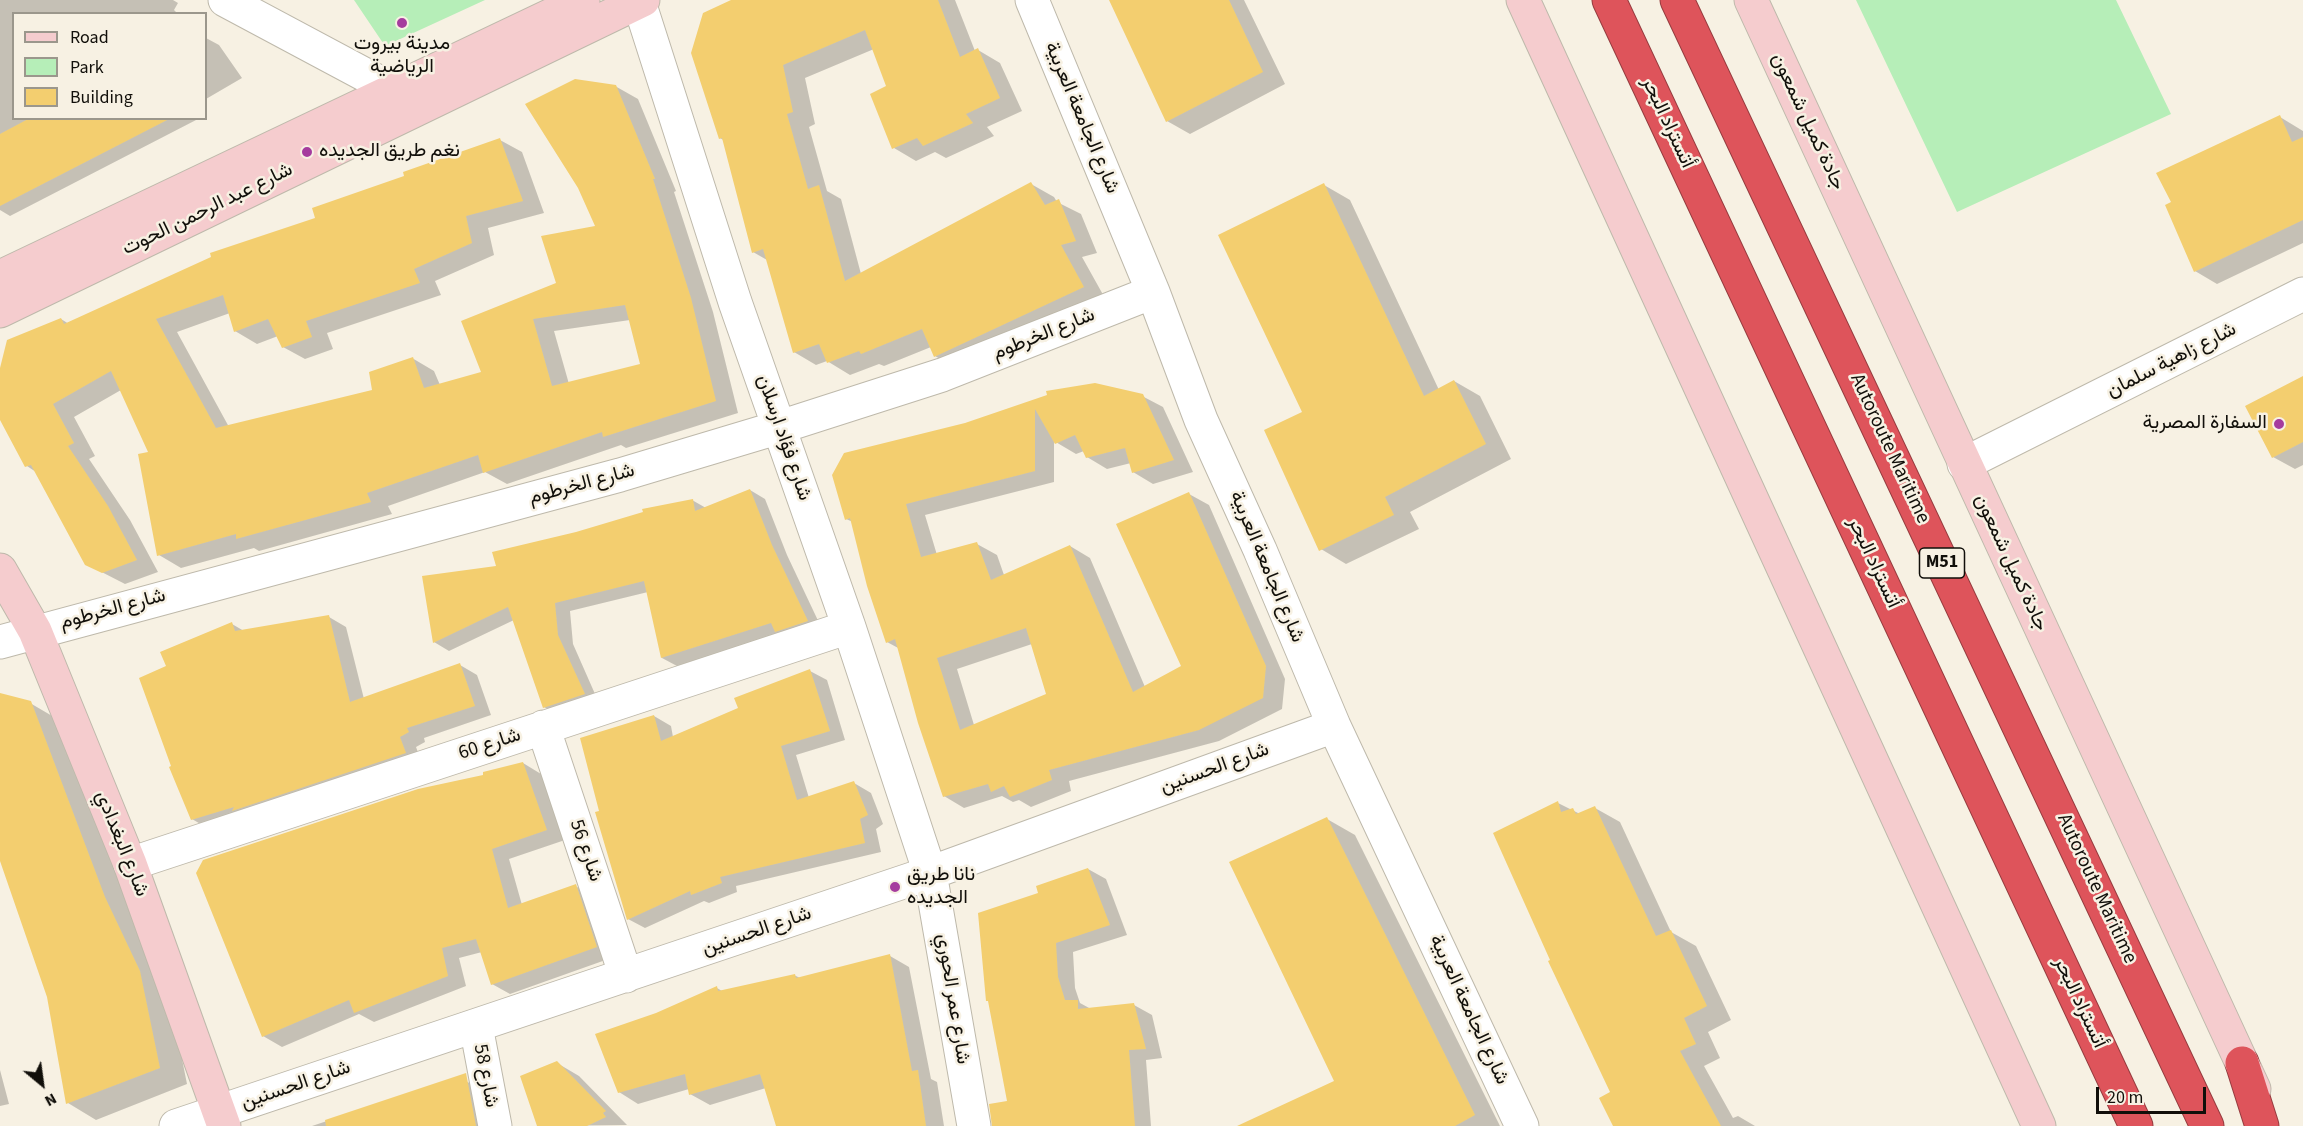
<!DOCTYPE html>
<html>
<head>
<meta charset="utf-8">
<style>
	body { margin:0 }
	#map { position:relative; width:2303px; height:1126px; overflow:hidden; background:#f7f1e3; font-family:"Source Sans 3",sans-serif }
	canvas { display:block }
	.legend { position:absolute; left:12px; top:12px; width:195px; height:108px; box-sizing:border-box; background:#f7f1e3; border:2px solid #9b978c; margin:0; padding:8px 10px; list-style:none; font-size:18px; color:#110f0a }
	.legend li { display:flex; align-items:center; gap:12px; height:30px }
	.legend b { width:30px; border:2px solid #9b978c }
	.north { position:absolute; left:12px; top:1054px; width:60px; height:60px; -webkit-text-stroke:4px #f7f1e3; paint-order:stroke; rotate:151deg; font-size:16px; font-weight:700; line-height:24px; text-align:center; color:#110f0a }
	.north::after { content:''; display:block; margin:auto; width:21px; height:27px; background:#110f0a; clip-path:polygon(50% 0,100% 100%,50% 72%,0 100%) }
	.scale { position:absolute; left:2096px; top:1087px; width:110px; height:27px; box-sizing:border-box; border:3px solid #110f0a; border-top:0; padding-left:8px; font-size:18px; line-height:21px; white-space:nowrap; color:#110f0a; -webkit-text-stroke:4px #f7f1e3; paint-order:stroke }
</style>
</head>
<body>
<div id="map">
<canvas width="2303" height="1126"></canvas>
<ul class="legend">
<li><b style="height:8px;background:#f5ccce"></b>Road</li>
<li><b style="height:16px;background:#b6eeb8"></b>Park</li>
<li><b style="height:16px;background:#f3ce6f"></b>Building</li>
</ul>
<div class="north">N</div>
<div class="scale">20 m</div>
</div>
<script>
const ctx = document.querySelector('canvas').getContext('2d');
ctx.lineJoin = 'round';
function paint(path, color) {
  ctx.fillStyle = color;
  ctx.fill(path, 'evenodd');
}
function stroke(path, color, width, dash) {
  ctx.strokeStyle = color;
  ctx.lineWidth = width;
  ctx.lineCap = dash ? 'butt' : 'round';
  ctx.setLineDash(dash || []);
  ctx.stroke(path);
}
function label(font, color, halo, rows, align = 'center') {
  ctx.font = font + ' "Source Sans 3",Vazirmatn,sans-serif';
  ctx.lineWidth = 5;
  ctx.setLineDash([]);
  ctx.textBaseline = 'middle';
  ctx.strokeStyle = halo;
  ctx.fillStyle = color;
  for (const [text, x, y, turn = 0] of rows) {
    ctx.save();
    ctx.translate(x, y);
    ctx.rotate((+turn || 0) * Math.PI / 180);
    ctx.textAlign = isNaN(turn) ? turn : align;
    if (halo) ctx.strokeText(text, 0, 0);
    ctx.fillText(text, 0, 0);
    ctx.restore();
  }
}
paint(new Path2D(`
	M354 0H485L385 46Z
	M1856 0H2116L2171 114 1957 212Z`), '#b6eeb8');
paint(new Path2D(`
	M0 0H173L178 3 174 10 178 14H14V118L198 119 10 216 0 210Z
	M734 0H955L975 51 978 50 1000 63 1022 111 987 127 994 136 946 158 935 152 916 161 894 148 888 87 874 49 805 78 815 124 809 127 827 191 841 199 861 274 1031 184 1054 197 1057 202 1081 214 1097 253 1082 257 1106 300 957 369 935 356 931 347 884 366 879 364 850 375 827 361 816 365 794 352 767 260 753 252 725 141 720 138Z
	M1110 0H1244L1285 84 1190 134 1167 121Z
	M206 38 219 45 242 78 206 99Z
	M615 86 638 99 676 191 674 192 713 312 738 413 626 448 621 445 507 484 485 472 388 506 392 514 259 551 254 548 181 568 159 555 150 453 121 390 74 417 95 456 89 459 130 520 158 572 125 584 86 564 36 472 27 466 0 417V374L61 319 69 324 317 219 406 176 500 140 522 152 544 213 488 228 494 255 435 281 441 295 327 333 333 349 305 359 283 347 278 336 257 344 235 331 230 313 177 332 229 427 374 392 412 358 434 371 440 385 483 373 558 284 597 228ZM630 320 642 365 569 384 554 331Z
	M2280 117 2303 131V243L2217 284 2195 271Z
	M1324 185 1350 200 1439 390 1454 381 1480 396 1511 459 1410 512 1419 529 1346 564 1321 549 1304 413Z
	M2303 377V465L2295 469 2273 457Z
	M1049 396H1142L1163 407 1193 472 1153 484 1133 472 1131 463 1107 469 1087 457 1084 451 1076 454 1054 441V482L925 515 937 555 977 544 997 555 1004 575 1070 546 1090 558 1145 687 1183 667 1189 494 1209 505 1285 679 1282 709 1219 741 1069 781 1071 791 1031 807 1019 800 1013 802 1002 796 964 808 944 796 900 649 887 642 853 522 846 519 966 424ZM1032 644 1048 694 974 725 957 669Z
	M750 490 765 499 787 555 822 629 780 633 677 666 662 658 648 592 570 611 573 644 599 703 559 716 544 707 514 620 449 651 434 642 498 567 576 534 692 500 706 508Z
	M329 617 346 627 364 699 460 665 477 675 491 715 424 738 425 742 416 747 422 763 209 829 192 819 173 767 168 667 232 624 244 631Z
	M810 671 827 680 845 740 796 755 809 798 854 783 871 793 883 824 876 829 881 852 736 886 737 892 709 903 704 901 645 928 628 919 601 812 654 716 671 726 673 737 740 708Z
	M0 694 30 703 59 720 168 989 187 1084 96 1120 68 1103 49 996 0 857Z
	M523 763 541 774 565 840 509 859 522 905 575 886 594 896 614 957 510 994 492 984 482 952 459 958 466 986 374 1022 359 1014 282 1047 263 1036 197 873Z
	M1558 803 1580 814 1595 808 1620 822 1671 932 1696 946 1731 1020 1708 1032 1720 1058 1704 1066 1733 1118 1738 1116 1755 1126H1614L1612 1093Z
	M1327 819 1355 835 1500 1126H1241L1336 1082Z
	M1088 869 1106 879 1127 935 1073 952 1075 988 1080 1003 1091 1009 1134 1005 1152 1015 1162 1058 1146 1060 1151 1126H1006L1040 894Z
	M890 956 909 967 931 1079 937 1082 944 1126H777L766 1088 710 1105 690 1094 689 1089 638 1104 619 1092 656 1014 717 988 722 991 794 975 800 978Z
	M557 1063 579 1076 627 1125 538 1126Z
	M0 1070 9 1104 0 1106Z
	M458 1077 479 1088 482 1126H312Z`), '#0003');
paint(new Path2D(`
	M731 0H938L960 57 978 48 1000 98 966 114 973 123 923 146 917 138 892 149 870 94 886 86 865 30 783 65 793 112 787 114 808 189 819 185 845 281 1031 182 1045 205 1059 199 1076 241 1061 245 1084 287 934 357 922 329 861 354 859 351 827 363 819 344 793 353 763 249 752 253 722 138 719 139 691 53 703 13Z
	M1109 0H1229L1263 72 1166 122Z
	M575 79 616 85 655 179H653L691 298 716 401 603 437 602 432 483 473 478 455 367 493 371 502 236 539V534L157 556 138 454 148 452 111 371 53 404 74 443 68 446 108 506 137 560 102 573 85 565 31 465 25 467 0 420V368L7 340 61 318 64 324 211 257 210 253 315 218 312 208 404 176 403 172 500 138 523 201 466 216 472 243 414 269 420 283 306 321 312 337 282 348 268 319 234 332 223 295 156 319 216 428 372 390 369 372 413 357 424 388 481 372 461 321 556 283 541 236 595 226 578 188 525 104ZM625 305 640 364 552 386 533 319Z
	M2280 115 2292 142 2303 137V220L2194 272 2165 205 2171 202 2156 173Z
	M30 118H171L0 206V134Z
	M1324 183 1424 396 1454 380 1486 444 1385 497 1394 515 1319 551 1264 430 1302 412 1218 235Z
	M2303 376V442L2272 458 2245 406Z
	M1095 383 1143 394 1174 460 1132 473 1125 448 1086 458 1075 435 1055 444 1035 409V471L906 504 921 557 977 542 991 580 1070 545 1133 692 1181 666 1116 524 1189 492 1266 666 1263 698 1199 730 1049 770 1052 780 1010 797 1004 786 991 792 988 784 943 797 918 723 895 639 886 643 867 586 850 518 845 520 832 475 844 453 965 423 1047 395 1046 391ZM1026 628 1046 694 960 730 937 658Z
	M750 489 772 545 808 621 775 632 771 623 661 658 644 581 555 603 558 635 585 694 543 708 508 607 433 643 422 576 496 566 492 552 576 532 643 512 642 509 693 499 695 511Z
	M329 615 350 702 460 663 475 706 407 728 409 732 400 737 406 753 232 811 234 807 191 820 169 767 171 766 139 678 166 666 160 652 232 622 235 631Z
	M810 669 830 731 781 746 797 800 854 781 868 815 860 819 865 843 720 877 722 883 691 895 690 891 627 920 595 812 599 811 580 738 654 715 661 741 738 708 734 698Z
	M0 693 31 701 105 897 140 971 160 1068 66 1104 47 997 0 861Z
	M523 762 547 830 492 849 508 908 576 884 597 947 491 985 476 939 442 948 448 976 354 1013 349 1000 262 1037 196 873 203 860 418 789 483 775V772Z
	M1558 801 1561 812 1573 808 1576 814 1595 806 1656 936 1671 930 1707 1006 1684 1018 1696 1044 1680 1051 1721 1126H1613L1599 1098 1610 1092 1548 961 1550 960 1493 833Z
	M1327 817 1475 1115 1455 1126H1237L1334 1081 1229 862Z
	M1088 868 1110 925 1056 943 1058 977 1065 1000H1078V1009L1134 1003 1146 1049 1129 1050 1135 1126H992L989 1104 1007 1101 988 1001H986L978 913 1038 893 1036 886Z
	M890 954 912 1071 918 1070 926 1126H776L760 1074 689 1095 685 1074 618 1093 595 1034 656 1013 717 986 718 991 795 974 796 978Z
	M557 1061 606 1111 603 1113 606 1117 587 1126H537L520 1076Z
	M466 1073 476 1126H326L325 1120Z`), '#f3ce6f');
const street = new Path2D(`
	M225 0 416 102
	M1032 0 1153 292 1201 420 1260 550 1334 726 1522 1126
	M639 2 735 302 849 627 930 873 974 1126
	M1964 464 2303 294
	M0 642 620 475 780 427 942 375 1153 292
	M543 727 626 976
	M130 864 849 627
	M476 1026 495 1126
	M176 1126 930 873 1334 726`);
const secondary = new Path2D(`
	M1523 0 2039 1126
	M1751 0 2254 1089
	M0 277 583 0
	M0 311 643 0
	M0 570 35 631 130 864 224 1126`);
const highway = new Path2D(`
	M1609 0 2136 1126
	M1677 0 2207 1126
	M2242 1063 2262 1126`);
stroke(street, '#beb9ab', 35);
stroke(secondary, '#beb9ab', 35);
stroke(highway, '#963c3f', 35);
stroke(street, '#fff', 33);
stroke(secondary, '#f5ccce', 33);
stroke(highway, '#de545b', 33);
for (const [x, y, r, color] of [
	[402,23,6,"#a53c9e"],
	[307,152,6,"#a53c9e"],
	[2279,424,6,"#a53c9e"],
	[895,887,6,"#a53c9e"]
]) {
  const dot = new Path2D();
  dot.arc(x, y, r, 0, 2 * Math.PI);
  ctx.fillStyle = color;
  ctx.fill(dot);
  stroke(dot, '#f7f1e3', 2);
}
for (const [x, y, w] of [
	[1942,563,45]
]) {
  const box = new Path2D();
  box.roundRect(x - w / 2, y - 15, w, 30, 4.5);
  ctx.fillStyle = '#f7f1e3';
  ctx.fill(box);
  stroke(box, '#110f0a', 1.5);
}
label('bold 18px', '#110f0a', null, [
	["M51",1942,563]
]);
label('20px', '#110f0a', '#f7f1e3', [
	["مدينة بيروت",402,45,"center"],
	["الرياضية",402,68,"center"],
	["نغم طريق الجديده",319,152],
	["السفارة المصرية",2267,424,"right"],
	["نانا طريق",907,876],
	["الجديده",907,899]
], 'left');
label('20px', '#110f0a', '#f7f1e3', [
	["شارع الجامعة العربية",1081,118,67],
	["جادة كميل شمعون",1807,122,65],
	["أتستراد البحر",1667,123,65],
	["شارع عبد الرحمن الحوت",208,210,-26],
	["شارع الخرطوم",1044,335,-22],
	["شارع زاهية سلمان",2172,361,-27],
	["شارع فؤاد ارسلان",783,438,71],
	["Autoroute Maritime",1889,449,65],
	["شارع الخرطوم",582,485,-15],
	["أتستراد البحر",1873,563,65],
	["جادة كميل شمعون",2010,563,65],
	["شارع الجامعة العربية",1266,567,67],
	["شارع الخرطوم",113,610,-15],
	["شارع 60",490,745,-18],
	["شارع الحسنين",1215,769,-20],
	["شارع البغدادي",121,844,68],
	["شارع 56",585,851,71],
	["Autoroute Maritime",2096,889,65],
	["شارع الحسنين",757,932,-19],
	["شارع عمر الحوري",952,999,81],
	["أتستراد البحر",2079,1003,65],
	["شارع الجامعة العربية",1468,1010,65],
	["شارع 58",485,1076,79],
	["شارع الحسنين",296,1086,-19]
]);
</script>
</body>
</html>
